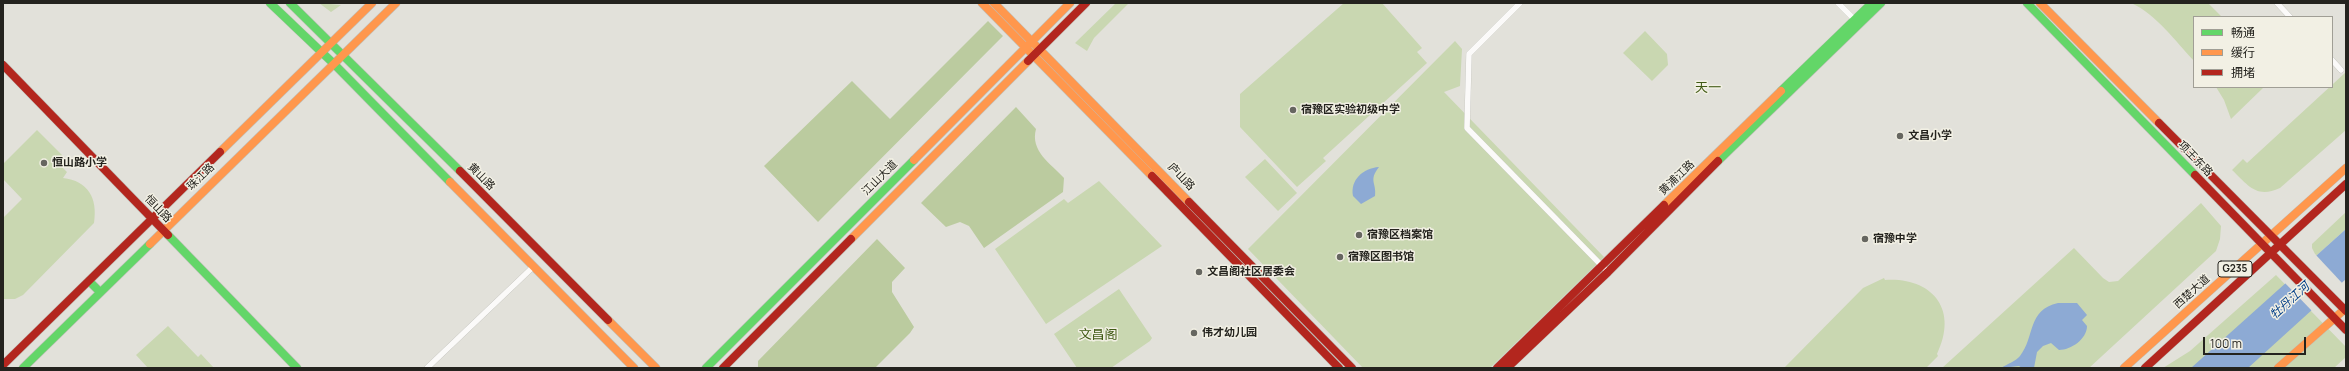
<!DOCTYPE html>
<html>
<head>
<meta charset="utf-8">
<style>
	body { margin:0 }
	#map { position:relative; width:2349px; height:371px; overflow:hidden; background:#e2e1da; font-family:Manrope,"Noto Sans SC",sans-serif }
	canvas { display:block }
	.frame { position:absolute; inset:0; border:4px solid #24231e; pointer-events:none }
	.legend { position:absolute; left:2193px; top:16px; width:140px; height:72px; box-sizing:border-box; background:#f2f0e4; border:1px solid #a09e95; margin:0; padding:5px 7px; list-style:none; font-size:12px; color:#24231e }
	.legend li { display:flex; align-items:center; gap:8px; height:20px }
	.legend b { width:20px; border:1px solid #a09e95 }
	.scale { position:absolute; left:2203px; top:337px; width:103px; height:18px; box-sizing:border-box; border:2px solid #24231e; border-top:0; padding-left:5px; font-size:12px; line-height:14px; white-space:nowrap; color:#24231e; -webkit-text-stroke:3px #f2f0e4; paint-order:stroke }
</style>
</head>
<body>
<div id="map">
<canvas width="2349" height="371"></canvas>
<div class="frame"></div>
<ul class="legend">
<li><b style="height:5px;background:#63d668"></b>畅通</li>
<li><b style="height:5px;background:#ff974d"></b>缓行</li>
<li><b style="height:5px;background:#b3261e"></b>拥堵</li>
</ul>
<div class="scale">100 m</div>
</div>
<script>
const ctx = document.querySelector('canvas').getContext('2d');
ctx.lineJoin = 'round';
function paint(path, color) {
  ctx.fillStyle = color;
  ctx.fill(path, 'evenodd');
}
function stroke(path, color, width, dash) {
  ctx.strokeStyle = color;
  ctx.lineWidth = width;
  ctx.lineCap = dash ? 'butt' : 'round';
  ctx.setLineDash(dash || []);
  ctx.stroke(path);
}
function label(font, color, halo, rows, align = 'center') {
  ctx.font = font + ' Manrope,"Noto Sans SC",sans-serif';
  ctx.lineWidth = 3;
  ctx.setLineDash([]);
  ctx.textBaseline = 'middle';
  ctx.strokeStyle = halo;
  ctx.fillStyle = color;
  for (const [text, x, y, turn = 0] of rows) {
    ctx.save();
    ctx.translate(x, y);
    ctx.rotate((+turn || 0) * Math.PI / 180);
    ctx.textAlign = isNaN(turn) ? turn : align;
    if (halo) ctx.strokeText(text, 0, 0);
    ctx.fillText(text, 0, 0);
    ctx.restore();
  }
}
paint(new Path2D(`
	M319 3 341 5 331 12Z
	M1116 3H1129L1094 38 1087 51 1075 43Z
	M1344 3H1382L1422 48 1417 52 1427 63 1323 158 1326 161 1297 187 1240 127V94Z
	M2131 3H2208L2222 17H2194V61C2176 42 2156 14 2131 3Z
	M1645 31 1667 54 1668 65 1652 81 1623 53Z
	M1455 41 1462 49 1460 86 1444 92 1604 257 1490 368H1363L1248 249Z
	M2346 72V130L2280 188C2256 199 2248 185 2232 170L2243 159 2247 163Z
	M2216 87H2264L2231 119 2224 100Z
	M37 130 64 157 58 163 67 172 63 178C88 181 98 198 94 223L23 295 15 299H3V218L22 199 3 179V164Z
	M1265 159 1297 193 1278 211 1245 177Z
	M1099 181 1162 246 1046 324 995 249 1064 199 1068 203Z
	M2201 203 2221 226 2220 239 2216 251 2089 368H1942L2074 248 2103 278 2109 282 2118 281Z
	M2346 212V229L2316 256 2312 248V244Z
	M2276 275 2346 347V357L2334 368H2163L2190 351Z
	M1884 278 1885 280C1932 277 1959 309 1937 354L1938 356 1926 368H1784L1863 288Z
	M1119 289 1152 338 1150 341 1111 368H1077L1054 334Z
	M168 326 198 357 201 354 214 368H148L136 355Z`), '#c9d7b1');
paint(new Path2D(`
	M988 21 1003 36 818 222 764 166 852 81 890 119Z
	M1016 107 1036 129C1030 151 1050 163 1064 178L1063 192 984 248 969 226 960 222 946 227 921 203Z
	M877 239 905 268 892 282V292L914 327 910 333 875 368H758V361Z`), '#bbcb9f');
paint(new Path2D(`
	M1379 167C1368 181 1377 183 1375 196L1361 204 1353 196C1350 180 1363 168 1379 167Z
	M2346 229V279L2248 368H2191Z
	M2058 303H2077L2087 315 2082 320 2087 326C2087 339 2071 350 2059 350L2051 343 2043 346 2037 352 2034 368H2022L2019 366 2001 368C2007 364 2016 361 2020 356 2035 337 2027 310 2058 303Z`), '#8daad4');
paint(new Path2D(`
	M2315 254 2343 284 2313 312 2284 282Z`), '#e2e1da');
const street = new Path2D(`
	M1520 3 1469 54 1467 128 1604 268
	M1838 3 1856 21
	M2277 3 2290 17
	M2332 60 2341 70
	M427 368 533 267`);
const fast = new Path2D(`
	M270 3 334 64 450 182
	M290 3 460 171
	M2027 3 2195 175
	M1781 91 1872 3
	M1718 161 1881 3
	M168 235 297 368
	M89 281 100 292
	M23 368 150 244
	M706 368 914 160`);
const slow = new Path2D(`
	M982 3 1152 176
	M994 3 1189 202
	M2040 3 2159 123
	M220 152 372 3
	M914 160 1070 3
	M450 182 634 368
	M1664 205 1781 91
	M851 239 1028 61
	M150 244 396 3
	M608 320 656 368
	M2124 368 2346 168
	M2278 368 2346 308`);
const jam = new Path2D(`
	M1028 61 1086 3
	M3 65 168 235
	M2159 123 2346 311
	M460 171 608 320
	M2195 175 2346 330
	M1152 176 1339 368
	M1189 202 1352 368
	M3 365 220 152
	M723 368 851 239
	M1497 368 1664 205
	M1507 368 1608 272 1718 161
	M2145 368 2346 184`);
stroke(street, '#bebeb8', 6);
stroke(fast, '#bebeb8', 9);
stroke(slow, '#bebeb8', 9);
stroke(jam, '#bebeb8', 9);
stroke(street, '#fbfaf9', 5.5);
stroke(fast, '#63d668', 8);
stroke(slow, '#ff974d', 8);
stroke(jam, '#b3261e', 8);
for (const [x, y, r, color] of [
	[1293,110,4,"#666660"],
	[1900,136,4,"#666660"],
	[44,163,4,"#666660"],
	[1359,235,4,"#666660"],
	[1865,239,4,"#666660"],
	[1340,257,4,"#666660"],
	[1199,272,4,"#666660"],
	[1194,333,4,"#666660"]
]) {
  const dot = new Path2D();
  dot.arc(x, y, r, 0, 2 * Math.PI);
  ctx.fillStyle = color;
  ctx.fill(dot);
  stroke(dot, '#f2f0e4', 1.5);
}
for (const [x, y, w] of [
	[2235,269,34]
]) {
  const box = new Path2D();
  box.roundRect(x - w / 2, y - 8, w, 16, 3);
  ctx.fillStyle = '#f2f0e4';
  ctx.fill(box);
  stroke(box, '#24231e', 1);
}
label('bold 10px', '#24231e', null, [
	["G235",2235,269]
]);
label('bold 11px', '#24231e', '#f2f0e4', [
	["宿豫区实验初级中学",1301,110],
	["文昌小学",1908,136],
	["恒山路小学",52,163],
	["宿豫区档案馆",1367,235],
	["宿豫中学",1873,239],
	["宿豫区图书馆",1348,257],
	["文昌阁社区居委会",1207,272],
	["伟才幼儿园",1202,333]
], 'left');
label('11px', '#24231e', '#f2f0e4', [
	["项王东路",2195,159,46],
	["珠江路",201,177,-44],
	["黄山路",481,177,45],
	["庐山路",1181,177,46],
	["江山大道",880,178,-45],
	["黄浦江路",1677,178,-44],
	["恒山路",158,209,46],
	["西楚大道",2192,292,-42]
]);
label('italic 12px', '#003e88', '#f2f0e4', [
	["牡丹江河",2290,301,-42]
]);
label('13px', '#3f5913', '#f2f0e4', [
	["天一",1708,88],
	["文昌阁",1098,335]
]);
</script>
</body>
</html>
